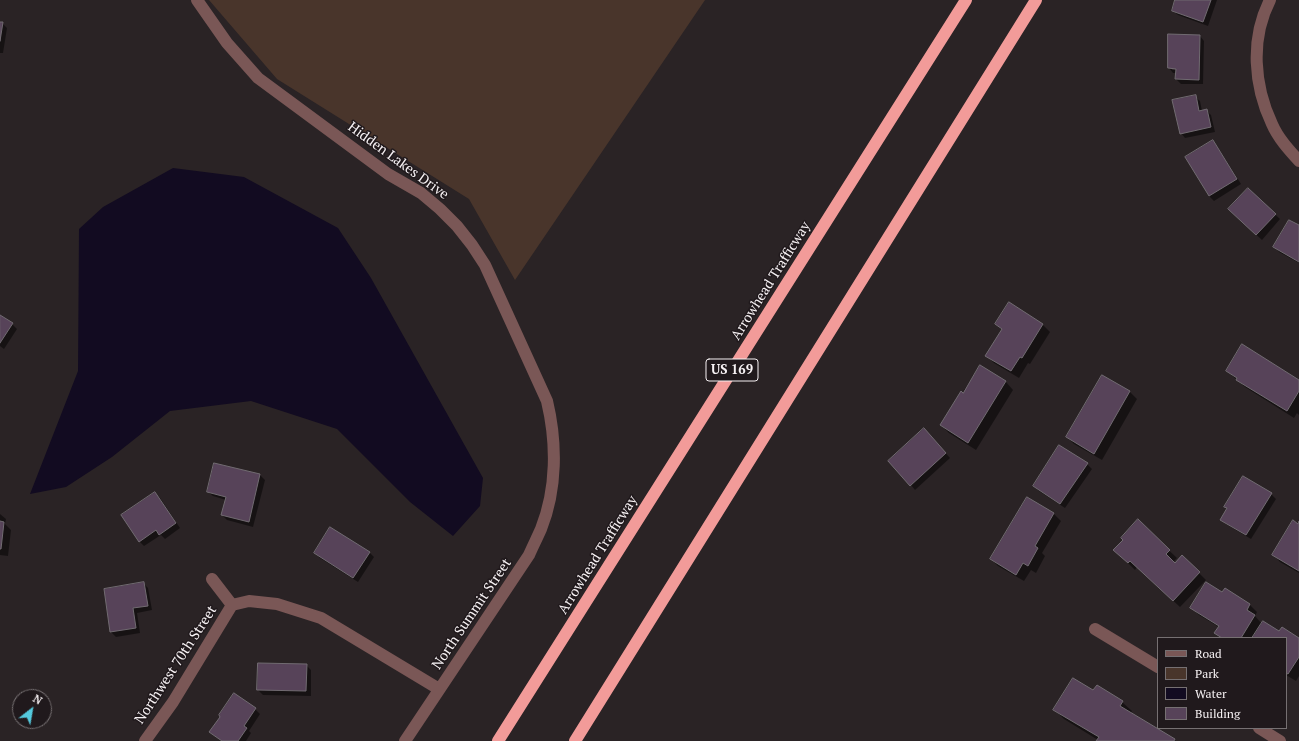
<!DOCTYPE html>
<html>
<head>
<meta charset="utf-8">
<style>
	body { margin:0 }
	#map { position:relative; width:1299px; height:741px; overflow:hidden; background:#2a2325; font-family:"PT Serif",serif }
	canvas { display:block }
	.legend { position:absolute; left:1157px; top:637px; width:130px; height:92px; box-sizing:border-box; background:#20191c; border:1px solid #767072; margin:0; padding:5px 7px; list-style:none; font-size:12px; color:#f7f2f4 }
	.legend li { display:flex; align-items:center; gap:8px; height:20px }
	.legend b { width:20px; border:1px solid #767072 }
	.north { position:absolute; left:12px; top:689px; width:40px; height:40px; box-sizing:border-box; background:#20191c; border:1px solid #767072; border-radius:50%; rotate:31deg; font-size:11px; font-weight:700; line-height:16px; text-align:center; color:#f7f2f4 }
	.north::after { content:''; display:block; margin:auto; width:14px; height:18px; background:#54cade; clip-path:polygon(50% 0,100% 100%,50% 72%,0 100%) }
</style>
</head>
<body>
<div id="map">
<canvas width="1299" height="741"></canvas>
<ul class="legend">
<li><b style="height:5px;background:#7a5756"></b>Road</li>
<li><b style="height:11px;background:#49352b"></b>Park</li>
<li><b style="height:11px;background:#120b21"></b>Water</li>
<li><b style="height:11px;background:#574359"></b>Building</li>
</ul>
<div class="north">N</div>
</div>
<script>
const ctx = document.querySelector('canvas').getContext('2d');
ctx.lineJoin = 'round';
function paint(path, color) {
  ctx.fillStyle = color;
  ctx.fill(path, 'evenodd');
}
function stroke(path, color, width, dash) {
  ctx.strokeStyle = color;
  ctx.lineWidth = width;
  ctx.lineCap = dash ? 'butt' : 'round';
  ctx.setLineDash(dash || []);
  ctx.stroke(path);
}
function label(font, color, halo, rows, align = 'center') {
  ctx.font = font + ' "PT Serif",serif';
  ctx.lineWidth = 3;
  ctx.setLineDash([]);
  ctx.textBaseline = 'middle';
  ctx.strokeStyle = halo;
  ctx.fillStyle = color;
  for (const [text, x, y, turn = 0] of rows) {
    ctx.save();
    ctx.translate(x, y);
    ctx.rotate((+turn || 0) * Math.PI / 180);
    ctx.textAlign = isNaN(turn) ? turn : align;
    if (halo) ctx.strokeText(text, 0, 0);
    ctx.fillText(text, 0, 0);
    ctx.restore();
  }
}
paint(new Path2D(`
	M209 0H705L515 280 469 199 277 79Z`), '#49352b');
paint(new Path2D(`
	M173 168 244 177 338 228 371 278 483 478 480 506 453 536 410 502 337 429 251 401 170 411 112 457 66 487 30 494 78 371 79 229 103 207Z`), '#120b21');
paint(new Path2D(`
	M1177 0H1217L1208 26 1178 15 1173 11Z
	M0 23H2L7 28 3 53H0Z
	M1200 36 1204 41 1203 84H1181L1176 79 1177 73H1173L1169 68ZM1172 68 1181 70H1172Z
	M1195 97 1200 101 1202 111 1206 110 1211 115 1215 132 1185 138 1181 133Z
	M1213 142 1217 146 1241 184 1214 201 1209 196Z
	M1248 189 1280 219 1262 240 1234 214Z
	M1299 227V263L1279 252 1275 247Z
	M0 316 12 324 17 329 4 349 0 346Z
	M996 324H1042L1050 332 1030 364 1028 363 1019 378 994 363 987 356 1002 330Z
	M980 366 1006 382 1013 390 976 450 949 433 941 425Z
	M1227 371 1299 381V415L1297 413 1294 418 1245 387Z
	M1102 376 1130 392 1137 399 1102 460 1074 444 1067 437Z
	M929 434 950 458 915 490 911 485Z
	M215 464 260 475 265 480 253 527 227 520 222 515 226 500 213 496 208 492Z
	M1087 464 1092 469 1065 508 1039 491 1034 486Z
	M155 493 160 498 180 528 165 539 161 535 144 546 139 541Z
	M1271 494 1276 499 1251 539 1226 524 1221 519 1228 509 1225 507Z
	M0 514 6 519 5 524 11 530 8 556 0 555Z
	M1054 514 1061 521 1042 553 1045 556 1036 573 1031 570 1024 581 998 566 991 559Z
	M1138 521 1177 558 1173 562 1199 573 1206 580 1180 607 1137 567 1135 570 1122 557 1124 540Z
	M1299 523V573L1280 562 1273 554Z
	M369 552 374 557 358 582 320 558 315 553Z
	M144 584 148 588 152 610 137 613 140 633 116 637 111 632 105 590Z
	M1225 590 1250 605 1257 612 1255 616 1262 624 1279 633 1299 639V676L1296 681 1286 675V638H1220L1216 633 1219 627 1199 615 1192 608 1223 593Z
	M306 665 311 670V696L263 695 258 690Z
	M1094 692 1122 702 1132 711 1131 713 1176 741H1097L1098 740 1064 719 1055 710Z
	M234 694 255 709 260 714 249 731 251 733 246 741H222L211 732 221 717Z`), '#0007');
const building = new Path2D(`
	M1175 0H1211L1203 22 1172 11Z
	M0 22H3L0 41Z
	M1168 34 1200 35 1199 80 1175 79 1176 69 1168 68Z
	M1196 95 1199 111 1207 109 1211 127 1180 134 1172 100Z
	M1213 140 1237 179 1209 196 1185 157Z
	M1248 188 1276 214 1256 235 1228 209Z
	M1289 220 1299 225V262L1273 247Z
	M1009 302 1043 324 1022 358 1020 357 1011 371 985 356 1002 329 995 324Z
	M0 315 13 323 0 343Z
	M1242 344 1299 380V391L1287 411 1236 380 1237 378 1226 371Z
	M980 365 1006 381 968 443 940 425 961 391 963 393Z
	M1102 375 1130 391 1094 454 1066 437Z
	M924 428 946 453 910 486 888 461Z
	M1059 445 1088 463 1060 504 1033 486Z
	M214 463 260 474 249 522 221 515 226 497 207 492Z
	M1243 476 1272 493 1246 535 1220 520 1227 508 1224 507Z
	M155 492 176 523 159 535 156 530 139 542 121 515Z
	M1027 497 1054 513 1035 546 1038 548 1028 566 1023 563 1016 575 990 559Z
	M1138 519 1170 550 1166 554 1175 563 1182 555 1200 572 1173 601 1130 561 1128 563 1113 550 1123 540 1121 538Z
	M1293 520 1298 524 1299 521V571L1272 555Z
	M0 521 4 522 1 549H0Z
	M330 527 370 552 353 578 314 553Z
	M144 582 148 606 133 608 136 628 110 632 104 589Z
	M1206 582 1222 592 1225 588 1250 604 1247 610 1255 615 1241 638H1222L1214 633 1219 626 1190 608Z
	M1263 621 1279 631 1282 627 1299 638V657L1288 674 1286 673V638H1252Z
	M258 663 307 664 306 691 257 690Z
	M1073 678 1093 690 1097 685 1123 701 1120 706 1175 739 1174 741H1096L1099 737 1053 710Z
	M234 693 256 708 244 726 247 728 238 741H222L209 732 220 717 219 715Z`);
paint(building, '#574359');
stroke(building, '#716b71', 1);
stroke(new Path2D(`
	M197 0 227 43 258 78 388 174 421 193 440 209 457 226 472 245 485 265 547 401C557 443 557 489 541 529 537 538 533 546 529 555L405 741
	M1270 0C1250 39 1254 86 1272 124 1278 138 1289 150 1299 161
	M212 579 232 605
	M1095 629 1158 667
	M1259 728 1280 741
	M145 741 173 702 232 605 249 601 277 604 321 618 439 689`), '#7a5756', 12);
stroke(new Path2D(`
	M498 741 966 0
	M575 741 1036 0`), '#f29b99', 12);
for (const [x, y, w] of [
	[732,370,52]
]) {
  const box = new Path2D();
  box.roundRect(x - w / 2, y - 11, w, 22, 3);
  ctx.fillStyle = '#20191c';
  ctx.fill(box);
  stroke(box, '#f7f2f4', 1);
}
label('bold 13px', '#f7f2f4', null, [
	["US 169",732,370]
]);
label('14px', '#f7f2f4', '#20191c', [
	["Hidden Lakes Drive",398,161,36],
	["Arrowhead Trafficway",771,281,-58],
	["Arrowhead Trafficway",598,555,-58],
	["North Summit Street",472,614,-56],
	["Northwest 70th Street",176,665,-57]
]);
</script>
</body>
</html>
